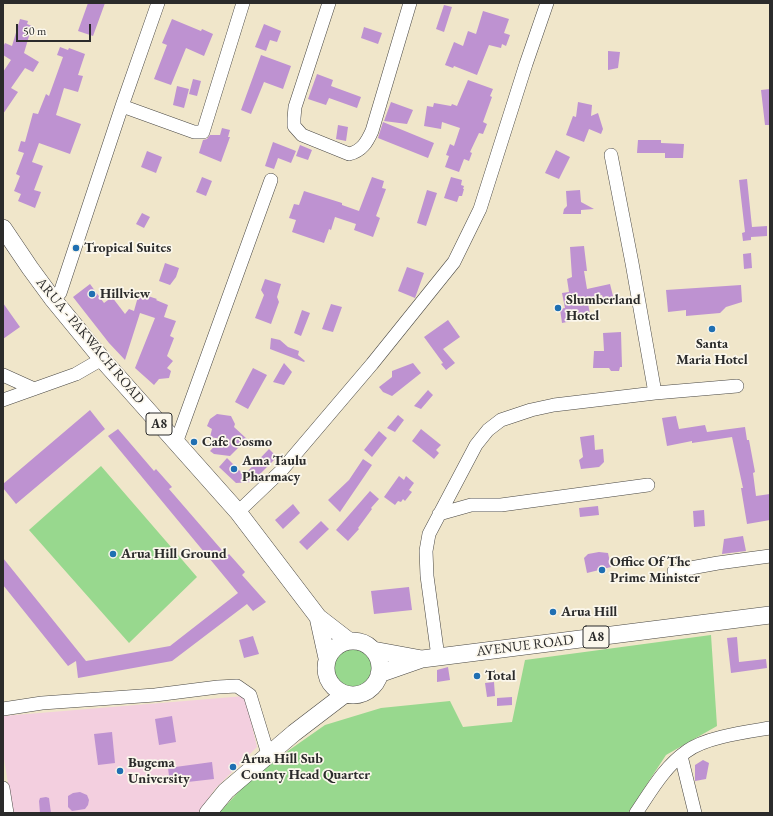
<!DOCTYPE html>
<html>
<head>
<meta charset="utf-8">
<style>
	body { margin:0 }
	#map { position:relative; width:773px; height:816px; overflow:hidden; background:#f0e6ca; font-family:"EB Garamond",serif }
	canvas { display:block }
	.frame { position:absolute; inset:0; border:4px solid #2b2b2b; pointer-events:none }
	.scale { position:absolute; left:16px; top:24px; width:75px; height:18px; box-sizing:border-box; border:2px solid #2b2b2b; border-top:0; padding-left:5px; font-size:12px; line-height:14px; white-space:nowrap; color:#2b2b2b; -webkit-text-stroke:3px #fbf7ec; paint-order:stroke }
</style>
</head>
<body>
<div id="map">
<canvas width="773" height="816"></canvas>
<div class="frame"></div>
<div class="scale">50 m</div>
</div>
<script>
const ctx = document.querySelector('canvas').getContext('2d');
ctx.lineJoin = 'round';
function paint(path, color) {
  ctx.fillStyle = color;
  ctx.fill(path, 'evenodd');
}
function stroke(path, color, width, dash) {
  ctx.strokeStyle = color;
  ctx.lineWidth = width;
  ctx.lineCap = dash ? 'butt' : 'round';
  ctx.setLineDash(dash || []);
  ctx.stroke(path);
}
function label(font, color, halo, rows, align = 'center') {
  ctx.font = font + ' "EB Garamond",serif';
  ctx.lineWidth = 3.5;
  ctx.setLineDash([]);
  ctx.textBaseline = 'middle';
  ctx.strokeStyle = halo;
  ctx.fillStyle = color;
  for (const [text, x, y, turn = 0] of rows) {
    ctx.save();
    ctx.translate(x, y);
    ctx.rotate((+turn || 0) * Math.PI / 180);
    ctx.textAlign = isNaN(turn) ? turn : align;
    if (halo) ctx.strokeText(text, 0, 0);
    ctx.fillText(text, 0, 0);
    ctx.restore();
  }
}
paint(new Path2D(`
	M245 696 257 747 215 789 198 813H13L3 753V716Z`), '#f3cfdf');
paint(new Path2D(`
	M101 466 197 577 129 643 29 530Z
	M711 635 717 726 666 755 628 813H219L255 774 325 725 381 708 450 701 463 727 512 722 525 660Z
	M329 668a22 22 0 1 1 44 0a22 22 0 1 1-44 0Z`), '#98d88e');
paint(new Path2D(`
	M88 3H105L93 36 78 31Z
	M444 5 452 7 444 32 436 29Z
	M483 11 509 19 504 33 510 35 506 46 502 44 501 48 489 45 477 75 454 66 453 68 445 65 454 42 463 46 468 31 476 34Z
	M20 19 28 21 27 24 32 26 24 53 39 62 33 72 25 68 11 88 18 92 3 114V72L11 60 3 55V47L5 43 12 46Z
	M172 19 201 31 202 29 213 34 204 56 186 48 171 85 154 79 167 45 162 43Z
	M264 24 281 31 277 42 270 40 266 51 255 47Z
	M364 27 382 33 378 44 361 38Z
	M60 47 68 50 69 48 85 54 78 75 83 76 78 92 64 88 56 115 81 124 70 154 39 143 32 162 43 166 34 190 41 192 35 208 18 201 21 194 14 191 20 176 16 174 24 153 18 151 21 141 25 142 33 113 38 114 46 94 49 96 63 57 57 55Z
	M608 51 620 52 618 68 608 70Z
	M261 55 291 66 283 89 264 82 251 114 241 110Z
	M317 74 333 80 331 86 361 97 357 108 329 98 326 105 308 99Z
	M193 79 201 81 197 96 189 94Z
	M468 80 493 89 490 96 492 97 483 122 487 124 483 134 479 133 470 152 472 153 469 161 464 159 459 172 445 167 449 156 446 155 450 144 454 146 460 128 442 122 441 129 424 126 427 106 433 107 434 103 451 106 452 104 457 106Z
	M177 86 189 89 184 108 173 105Z
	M770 89V125H765L761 90Z
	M391 102 413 110 407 124 384 121Z
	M578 102 592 105 591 116 598 113 603 129 601 134 589 129 584 142 566 135 573 116 576 117Z
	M383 122 434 143 428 158 378 138Z
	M338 125 348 127 346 141 336 139Z
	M222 128 230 130 228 137H230L221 162 199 153 203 140 207 139 210 135H220Z
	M638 140H661V143L684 144 683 158H665V153H637Z
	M273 142 296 151 291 163 278 158 274 169 265 166Z
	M300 145 312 150 308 160 296 156Z
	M556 150 570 157 559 179 545 173Z
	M147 151 162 157 156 173 141 167Z
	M202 177 212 181 206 196 196 192Z
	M372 177 384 181 382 188 386 189 376 216 380 218 373 237 354 230 356 224 335 217 331 230 329 229 324 243 292 232 296 220 289 218 294 204 299 205 304 191 342 203V205L359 211Z
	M451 177 462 180 461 185 464 186 463 189H464L462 196H459L457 202 444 198Z
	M747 179 752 227 767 226V236L751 237V240L743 241 742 233 745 232 739 180Z
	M427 190 437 193 426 226 417 223Z
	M580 190 581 202 594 209 581 210V214H563L564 209 567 206 566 191Z
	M142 213 150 217 144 228 136 224Z
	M584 246 587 271H584L587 289 610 284 614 300 604 302 602 295 587 298 590 314 581 319 562 323 560 309 565 308 562 293 569 292 567 279 572 277 570 247Z
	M751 253 752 268 744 269 743 254Z
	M165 263 179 268 176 277 170 285 159 281Z
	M407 267 424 273 415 298 398 291Z
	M265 279 281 284 277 297 279 302 271 324 255 318 264 295 261 290Z
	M90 284 104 303 112 297 125 314 129 309 134 311 139 293 157 299 156 300 168 305 164 317 176 321 170 336 174 338 167 356 173 361 167 368 171 371 169 378 159 379 154 385 135 368 155 318 140 313 125 360 109 343 73 297Z
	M741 285 742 302 726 307 720 313 686 316V310L668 312 666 290Z
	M3 303 20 327 3 339Z
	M331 304 342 307 333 332 322 329Z
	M302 310 310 313 301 336 294 333Z
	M448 320 460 337 443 349 455 363 446 370 441 364 443 363 424 337Z
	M621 332 622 367H620L619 371H611L609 368H593L594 351H604L603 333Z
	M271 338 280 340 288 347 299 351 298 355 305 361 304 362 270 349Z
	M284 363 292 372 284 385 273 382Z
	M413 363 421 373 392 396 383 392 379 387 392 377V371Z
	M253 368 267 375 248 409 235 402Z
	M428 390 433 395 421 409 414 406Z
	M90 410 105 429 16 504 3 488V484Z
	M217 414 231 416 235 424 234 427 247 439 230 456 214 454 210 451 221 439 210 437 212 429 207 426 210 419Z
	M398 415 404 420 395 432 387 428Z
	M676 416 679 429 705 425 707 432 745 427 747 440H749L755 472 753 473 756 496 770 494V520L747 524 741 488H743L732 437 692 443V441L667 446 662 418Z
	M118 429 154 471 156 469 172 487 169 489 227 556 229 554 245 572 242 575 266 602 253 611 247 604 172 661 78 678 76 661 68 666 3 585V558L86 661 170 646 238 593 108 436Z
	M421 429 441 445 436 450 439 453 434 459 412 441Z
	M379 431 387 438 372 457 364 450Z
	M594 435 595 450 603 449 604 462 599 467 581 469 579 460 583 457 580 437Z
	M269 449 277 457 252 482 236 483 219 467 227 458 244 475Z
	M363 459 372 465 340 512 328 500 349 480Z
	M399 476 404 480 406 476 414 483 409 490 412 492 405 501 403 499 401 502 398 501 395 505 384 497Z
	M370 491 379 499 371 508 372 509 358 528 359 529 348 541 336 530Z
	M293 504 300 513 283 529 275 520Z
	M598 506 599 515 580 517 579 508Z
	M704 510 705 526 694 527 693 511Z
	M321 521 329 529 307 550 299 542Z
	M743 536 746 551 722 554 724 539Z
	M599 552 608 553 611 567 587 573 584 558 588 554Z
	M409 587 412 610 374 614 371 591Z
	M253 636 259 654 244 658 239 640Z
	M737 637 739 662 766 659 767 668 731 673 727 638Z
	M448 667 450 680 437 682V670Z
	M494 682 495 696 487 697 485 683Z
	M512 697V705L497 706V698Z
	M172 716 176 742 159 745 155 719Z
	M112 732 115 763 98 765 94 734Z
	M703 760 709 763 706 779 695 781V765Z
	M212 762 214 779 170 784 168 768Z
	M80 792 87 795 89 800 88 805 85 809 72 811 68 807V796L73 793Z
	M46 797 49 798 51 813H40L39 801 40 798Z`), '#be92d1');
const minor = new Path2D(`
	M329 3 295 107 294 118V126L302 135 349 154C362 151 367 142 372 131L410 3
	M122 106 194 132H203L243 3
	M52 298 60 293 122 106 158 3
	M3 375 34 389
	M655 393 737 386
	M3 400 76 374 102 359
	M176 443 271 180
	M238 512 281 471 372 364 454 262 480 209 526 64 547 3
	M439 514 471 505H501L648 485
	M674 571 718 563 770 556
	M438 657 427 576 426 551 429 534 476 445 488 430 501 420 531 410 554 405 655 393 632 263 611 155
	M3 709 42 703 155 695 218 687 237 686 250 695 268 754
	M681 756 695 813
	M3 788 7 813
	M636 813C651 791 664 767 687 751 706 737 746 732 770 728`);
const major = new Path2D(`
	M3 228 30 268 52 298 102 359 238 512 318 617 349 641
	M318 617 327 658
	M326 668a27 27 0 1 1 54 0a27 27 0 1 1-54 0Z
	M373 650 422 659
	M379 674 422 659 438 657 770 615
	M208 813 226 791 294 733 345 694`);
stroke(minor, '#494743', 14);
stroke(major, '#494743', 18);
stroke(minor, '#fff', 13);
stroke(major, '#fff', 17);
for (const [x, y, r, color] of [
	[76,248,4,"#1f6fb2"],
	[92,294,4,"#1f6fb2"],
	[558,308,4,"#1f6fb2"],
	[712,329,4,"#1f6fb2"],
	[194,442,4,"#1f6fb2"],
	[234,469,4,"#1f6fb2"],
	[113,554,4,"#1f6fb2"],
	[602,570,4,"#1f6fb2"],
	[553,612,4,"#1f6fb2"],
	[477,676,4,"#1f6fb2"],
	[233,767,4,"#1f6fb2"],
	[120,771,4,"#1f6fb2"]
]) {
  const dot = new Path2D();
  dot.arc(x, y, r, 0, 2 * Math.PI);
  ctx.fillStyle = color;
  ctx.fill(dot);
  stroke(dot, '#fbf7ec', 1.5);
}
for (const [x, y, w] of [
	[159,424,26],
	[596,637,26]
]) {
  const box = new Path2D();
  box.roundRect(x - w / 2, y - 11, w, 22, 3);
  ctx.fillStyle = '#fbf7ec';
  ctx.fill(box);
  stroke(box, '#2b2b2b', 1);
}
label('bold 13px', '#2b2b2b', null, [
	["A8",159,424],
	["A8",596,637]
]);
label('bold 14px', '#2b2b2b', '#fbf7ec', [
	["Tropical Suites",84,248],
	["Hillview",100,294],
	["Slumberland",566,300],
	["Hotel",566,316],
	["Santa",712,344,"center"],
	["Maria Hotel",712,360,"center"],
	["Cafe Cosmo",202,442],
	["Ama Taulu",242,461],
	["Pharmacy",242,477],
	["Arua Hill Ground",121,554],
	["Office Of The",610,562],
	["Prime Minister",610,578],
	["Arua Hill",561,612],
	["Total",485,676],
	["Arua Hill Sub",241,759],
	["County Head Quarter",241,775],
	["Bugema",128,763],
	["University",128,779]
], 'left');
label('14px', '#2b2b2b', '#fbf7ec', [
	["ARUA - PAKWACH ROAD",90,341,50],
	["AVENUE ROAD",525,646,-7]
]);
</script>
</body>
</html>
